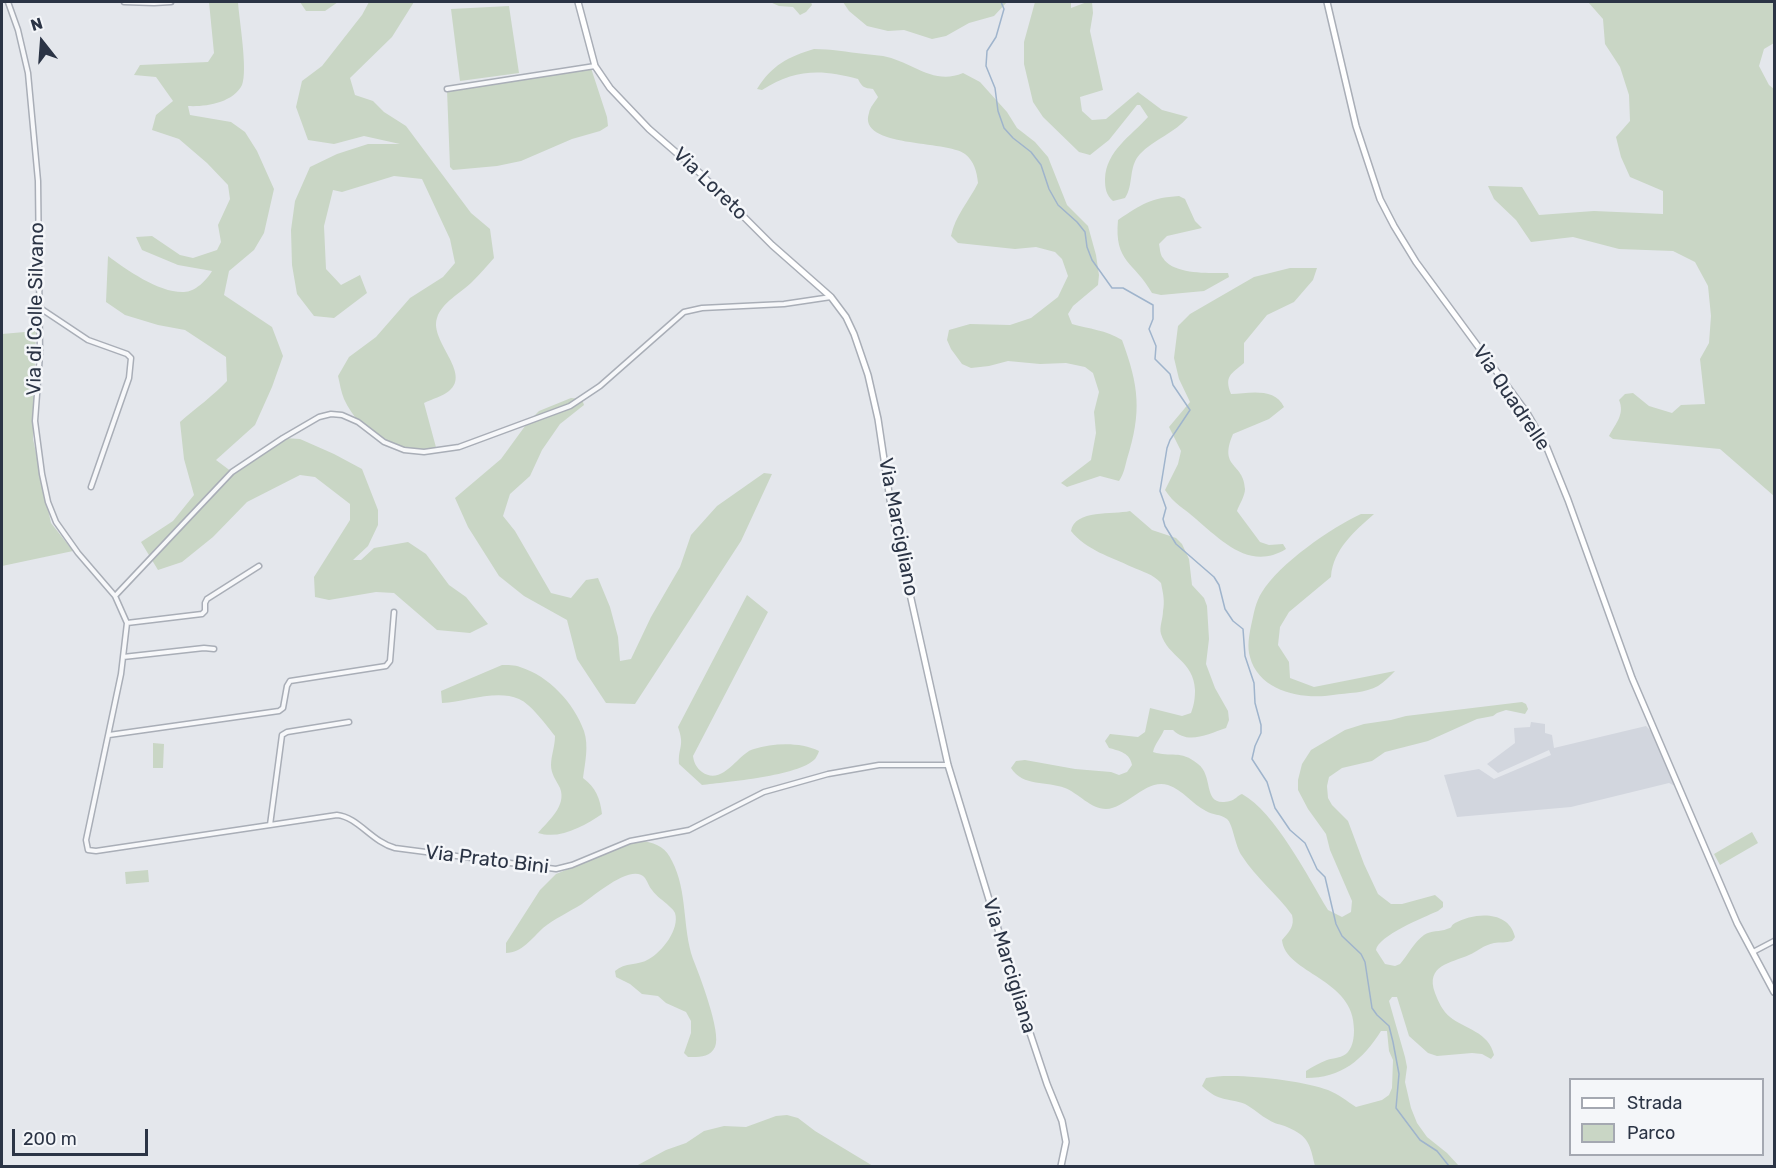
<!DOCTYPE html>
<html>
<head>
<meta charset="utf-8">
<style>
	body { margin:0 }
	#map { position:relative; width:1776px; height:1168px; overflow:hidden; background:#e4e7ec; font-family:Rubik,sans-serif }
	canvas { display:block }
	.frame { position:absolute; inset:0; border:3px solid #2b3445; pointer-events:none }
	.legend { position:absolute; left:1569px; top:1078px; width:195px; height:78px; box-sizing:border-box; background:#f4f6f9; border:2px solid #a4a8b1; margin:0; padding:8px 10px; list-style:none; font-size:18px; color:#2b3445 }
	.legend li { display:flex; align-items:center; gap:12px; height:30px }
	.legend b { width:30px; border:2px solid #a4a8b1 }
	.north { position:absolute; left:12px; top:12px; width:60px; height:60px; -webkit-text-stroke:4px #f4f6f9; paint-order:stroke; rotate:343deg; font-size:16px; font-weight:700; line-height:24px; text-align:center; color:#2b3445 }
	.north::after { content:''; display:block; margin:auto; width:21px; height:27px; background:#2b3445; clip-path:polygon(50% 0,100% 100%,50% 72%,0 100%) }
	.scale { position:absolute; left:12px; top:1129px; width:136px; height:27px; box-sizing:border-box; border:3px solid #2b3445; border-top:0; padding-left:8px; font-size:18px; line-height:21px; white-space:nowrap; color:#2b3445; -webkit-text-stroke:4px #f4f6f9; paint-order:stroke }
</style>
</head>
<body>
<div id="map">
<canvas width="1776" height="1168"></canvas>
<div class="frame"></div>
<ul class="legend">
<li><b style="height:8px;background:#fff"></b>Strada</li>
<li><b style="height:16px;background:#c9d6c5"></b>Parco</li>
</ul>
<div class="north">N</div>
<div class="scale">200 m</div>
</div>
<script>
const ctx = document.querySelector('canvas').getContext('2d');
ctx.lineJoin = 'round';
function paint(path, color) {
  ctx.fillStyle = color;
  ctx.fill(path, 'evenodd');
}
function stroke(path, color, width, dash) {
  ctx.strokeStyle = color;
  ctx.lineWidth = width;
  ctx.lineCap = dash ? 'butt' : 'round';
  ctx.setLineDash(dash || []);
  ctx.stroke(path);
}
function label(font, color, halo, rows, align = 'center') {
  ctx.font = font + ' Rubik,sans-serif';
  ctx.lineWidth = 5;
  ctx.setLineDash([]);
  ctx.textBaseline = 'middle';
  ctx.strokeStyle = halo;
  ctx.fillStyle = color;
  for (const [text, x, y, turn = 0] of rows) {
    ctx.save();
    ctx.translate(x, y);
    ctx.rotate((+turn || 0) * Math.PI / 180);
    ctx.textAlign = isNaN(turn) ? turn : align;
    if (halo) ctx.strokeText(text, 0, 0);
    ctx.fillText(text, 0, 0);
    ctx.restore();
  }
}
paint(new Path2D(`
	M1531 722 1545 724V733L1552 735 1554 748 1646 726 1652 732 1663 753 1675 786 1669 783 1571 807 1457 817 1444 775 1479 769 1494 779 1551 755 1549 750 1498 773 1487 764 1515 743 1514 728 1530 727Z`), '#d2d6de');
paint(new Path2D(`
	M209 2H238C239 19 248 70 242 85 233 103 205 107 188 106L190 115 231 122 245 132 257 151 274 189 264 233 254 250 229 271 224 295 272 327 283 356 272 387 255 425 216 460 232 472 283 438 300 439 334 454 362 469 378 510V525L368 546 353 560H361L374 548 408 542 426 554 449 585 466 597 488 624 470 633 437 630 394 593 376 592 329 600 315 597 314 577 350 520V504L315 477 300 475 247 502 213 537 182 562 158 570 141 542 173 521 194 495 184 459 180 422C196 408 213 396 227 381L226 357 185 330 158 325 125 315 106 302 108 256C127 270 159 293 184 292 195 292 207 280 212 271L178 265 142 250 136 237 152 236 180 255 193 258 217 250 221 242 218 225 230 199 228 185 207 163 179 139 152 130 156 115 173 101 156 77 134 75 140 65 208 62 214 53Z
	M300 2H338L325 11H306Z
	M369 2H414L392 37 350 78 355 95 373 101 384 112 406 126 471 213 490 229 494 258C487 266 480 274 472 282 461 293 442 302 437 318 429 341 472 373 449 391 443 396 432 399 424 403L437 451C398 452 361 436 344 399 341 392 340 384 338 376L349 357 376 337 410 298 443 277 455 263 450 239 422 179 394 176 342 192 333 190 324 226 326 269 341 285 360 275 367 293 334 318 314 316 297 294 292 265 291 230 295 201 310 167 337 154 368 144H400L364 136 334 144 308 140 296 107 302 81 322 66 362 15Z
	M770 2H811L812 5 806 12 800 15 793 7 779 6Z
	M843 2H1007L994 16 969 23 946 36 932 39 904 30 888 31 867 26 849 11Z
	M1035 2H1071V8L1087 2H1092L1093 13 1090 31 1103 90 1080 97 1082 111 1092 120 1106 119 1138 92 1162 110 1188 117C1175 133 1154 139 1140 154 1128 167 1134 185 1125 198L1113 201C1106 195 1105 188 1105 179 1106 151 1131 136 1148 117L1140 105H1137L1109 140 1090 155 1079 152 1043 117 1033 102 1024 64V42Z
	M1588 2H1774V43L1764 49 1759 66 1769 85 1774 89V496L1720 449 1613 439 1609 436C1616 423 1625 414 1619 400L1625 394 1633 393 1649 406 1672 413 1681 405 1705 404 1700 359 1709 343 1711 316 1708 286 1695 262 1673 251 1619 249 1573 237 1531 242 1516 220 1494 199 1488 186 1522 187 1539 215 1594 211 1663 214V191L1630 177 1621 157 1616 137 1630 121 1629 95 1620 67 1605 44 1603 19Z
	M509 6 519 73 460 81 451 9Z
	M814 49C831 49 847 52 865 54 871 55 877 55 883 56 911 61 933 86 963 73L980 82 1007 112 1017 128 1035 142 1048 157 1067 205 1088 226 1096 255 1099 275 1098 285 1073 306 1068 314 1072 324C1089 329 1106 330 1122 340 1139 386 1142 412 1127 459 1125 466 1124 474 1119 481L1100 476 1067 487 1061 483 1091 460 1096 433 1094 412 1099 392 1093 373 1085 367 1066 363 1040 364 1008 361 989 366 971 368 962 364 951 349 947 340 949 330 970 324 1010 325 1031 318 1058 297 1068 276 1062 259 1055 252 1036 247 1015 249 958 243 951 236C955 216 969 201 978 183 977 172 974 161 965 154 947 140 857 148 869 113 870 107 875 102 878 97L873 89C864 88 862 87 858 79 821 69 795 69 762 90L757 89C772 65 788 57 814 49Z
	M591 68 607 117 608 126 600 131 572 139 521 161 497 166 453 170 450 167 447 90Z
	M1179 196 1185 199 1195 221 1202 228 1167 236 1159 244C1160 248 1160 255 1163 258 1173 275 1211 273 1228 273L1229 277 1204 291 1161 295 1152 293C1134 261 1114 263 1118 220 1142 204 1150 198 1179 196Z
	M1290 268H1317L1313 280 1294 302 1267 315 1244 343V363C1231 374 1224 376 1231 394 1249 393 1275 387 1284 407L1269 419 1233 434C1218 469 1244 462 1245 489 1245 496 1239 505 1237 511L1260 542 1269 545 1283 544 1286 549C1250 571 1222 541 1196 519 1184 508 1174 504 1165 490L1178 464 1181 451 1169 427 1190 402 1179 379 1174 358 1178 326 1190 314 1254 277Z
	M36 331 33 439 51 523 73 551 2 566V334Z
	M571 398 582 399 584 405 560 424 542 450 530 476 510 494 503 516 515 531 551 593 571 598 586 580 598 578 610 607 618 637 620 661 631 659 651 617 680 567 691 535 717 506 764 473 772 474 741 541 635 704 606 703 577 659 567 620 524 596 499 576 468 527 455 498 501 459 528 422 539 411Z
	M1130 511 1152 530 1176 538 1182 544 1189 559 1192 585 1204 598 1207 606 1209 639 1206 664 1215 688 1228 711 1229 720 1226 728C1208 734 1188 745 1173 730H1164C1161 738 1155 743 1153 752 1171 758 1180 749 1198 764 1215 777 1201 808 1230 801 1235 800 1237 796 1242 794 1275 812 1308 877 1328 910L1342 917 1351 912 1352 901 1330 850 1326 834 1308 809 1298 790V780L1302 764 1311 750 1345 730 1364 724 1391 720 1406 716 1522 702 1526 704 1528 709 1525 714 1506 710 1497 713 1493 716 1477 719 1428 741 1385 752 1372 761 1342 768 1329 777 1327 786 1328 798 1332 805 1348 821 1364 864 1378 894 1391 904H1402L1435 895 1443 902V907L1438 911C1424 917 1378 936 1376 950L1385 964 1395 966 1400 964C1408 955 1414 942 1424 935 1431 930 1440 932 1447 929 1454 927 1449 927 1455 923 1475 912 1509 910 1515 937L1512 941C1506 943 1500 942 1494 943 1484 945 1478 951 1469 955 1451 963 1425 965 1435 993 1438 1001 1443 1012 1450 1017 1465 1029 1489 1032 1494 1055L1491 1059 1482 1054 1472 1053 1437 1056 1428 1053 1409 1036 1397 997H1392L1389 1001 1405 1057 1407 1067 1405 1082 1411 1108 1417 1123 1427 1137 1447 1153 1459 1166H1315C1310 1145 1309 1136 1287 1127 1281 1124 1274 1124 1269 1120 1261 1116 1253 1108 1245 1104 1227 1097 1220 1103 1202 1086L1206 1078C1232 1072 1302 1080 1328 1090 1338 1094 1347 1101 1356 1107L1382 1100 1389 1095 1392 1088 1393 1060 1389 1051 1387 1031H1381C1363 1060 1341 1078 1306 1078V1071C1312 1067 1319 1063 1327 1060 1333 1058 1343 1058 1348 1052 1353 1046 1354 1037 1354 1030 1355 978 1285 974 1282 940 1289 932 1295 926 1292 915 1277 894 1256 878 1242 856 1235 846 1233 824 1227 819 1221 814 1212 815 1206 811 1192 804 1183 790 1168 785 1146 778 1127 808 1106 809 1091 809 1078 793 1065 788 1047 781 1023 787 1011 768L1016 761 1025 760 1075 769 1111 772 1119 775 1127 772 1132 765C1130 753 1120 751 1109 748L1105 741 1110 734 1138 737 1145 732 1150 708 1182 716 1191 713C1194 705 1195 699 1195 690 1194 661 1168 657 1161 634 1159 627 1163 619 1163 611 1165 601 1163 593 1161 583 1153 574 1143 572 1132 567 1111 557 1086 550 1071 531 1075 509 1113 515 1130 511Z
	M1361 514H1374C1355 531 1333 549 1331 577L1289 612 1280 627 1278 645 1289 662 1290 678 1314 687 1395 671C1390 676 1384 682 1378 686 1366 693 1347 693 1333 695 1304 700 1259 692 1250 657 1247 647 1249 636 1251 626 1254 613 1255 603 1262 592 1279 564 1332 527 1361 514Z
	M747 595 768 612 693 756C694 763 696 767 702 772 723 787 739 752 754 749 774 743 800 742 819 751 819 752 816 758 815 759 799 776 726 782 702 785L679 764C678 746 685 747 678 727Z
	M502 665C507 665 515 665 520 667 549 676 574 703 584 731 589 746 585 763 583 778 596 788 600 798 602 814 584 826 560 840 538 833 548 821 567 806 560 788 556 780 551 774 551 765 551 756 555 746 555 736 547 726 531 704 519 699 496 689 466 702 442 703L441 691Z
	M153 743 164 744 163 768H153Z
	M1752 832 1758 843 1720 865 1714 854Z
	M644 841C658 844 666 848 672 861 688 892 682 927 693 959 699 974 722 1033 715 1047 710 1058 698 1057 688 1057L684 1053 691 1033V1021L686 1012 666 1003 658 996 642 994 630 984 616 977 615 971C625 962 638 966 649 959 662 952 680 929 675 913 673 909 672 909 669 906 664 901 656 896 652 890 649 887 648 882 645 878 632 862 594 896 582 904 569 912 554 919 543 928 532 938 522 953 506 953V943L540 890 556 874 635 842Z
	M148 870 149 882 126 884 125 872Z
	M787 1115 798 1118 815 1131 873 1166H636L666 1150 686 1143 704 1131 724 1126 746 1127 776 1116Z`), '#c9d6c5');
stroke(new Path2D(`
	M1001 2 1004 9 996 37 987 51 986 66 995 88 998 111 1004 128 1013 138 1031 152 1041 165 1049 189 1058 205 1077 222 1085 232 1087 247 1092 260 1112 288H1123L1153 305V319L1149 329 1156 346 1155 359 1170 374 1173 385 1190 410 1170 440 1167 448 1160 491 1166 508 1163 519 1165 526 1176 544 1214 577 1219 585 1225 609 1233 621 1243 629 1245 656 1254 683 1255 703 1261 725V733L1255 746 1252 759 1267 782 1275 808 1290 830 1305 843 1317 869 1325 877 1336 924 1342 936 1361 954 1365 962 1372 1008 1377 1015 1389 1026 1393 1042 1399 1074 1396 1108 1420 1140 1437 1151 1449 1166`), '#9fb4cc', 1.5);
const street = new Path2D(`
	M8 2 18 30 28 73 38 181 40 354 35 421 42 474 48 502 56 522 78 553 115 596 127 623 121 674 86 840 88 850 96 851 337 815C358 817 372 842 395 848L556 869 572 865 630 841 689 830 764 792 828 774 879 765H948
	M124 2 154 3 171 2
	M447 89 595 66
	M40 308 88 340 127 354 131 358 129 378 91 487
	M115 596 232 472 283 438 319 417 331 414 342 415 358 422 384 442 404 450 424 452 459 447 570 406 600 386 684 312 702 308 784 304 831 297
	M127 623 202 614 205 611V603L207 599 259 566
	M123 657 204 648 214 649
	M109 735 279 711 283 708 287 686 290 681 386 666 390 661 394 612
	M270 825 282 735 287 732 349 722
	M1753 952 1774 941`);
const secondary = new Path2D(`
	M578 2 595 66 610 88 649 129 701 174 772 245 831 297 846 317 854 334 868 375 878 419 892 513 948 765 1027 1024 1047 1084 1062 1121 1066 1142 1061 1166
	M1327 2 1356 126 1380 199 1394 226 1416 262 1527 413 1547 448 1568 500 1632 678 1737 923 1774 992`);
stroke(street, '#a9aeb7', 7);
stroke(secondary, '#a9aeb7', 8);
stroke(street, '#f7f8fa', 4);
stroke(secondary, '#fff', 5);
label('20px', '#2b3445', '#f4f6f9', [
	["Via Loreto",710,184,44],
	["Via di Colle Silvano",36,309,-89],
	["Via Quadrelle",1511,398,56],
	["Via Marcigliano",898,527,79],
	["Via Prato Bini",487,860,7],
	["Via Marcigliana",1009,966,73]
]);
</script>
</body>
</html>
